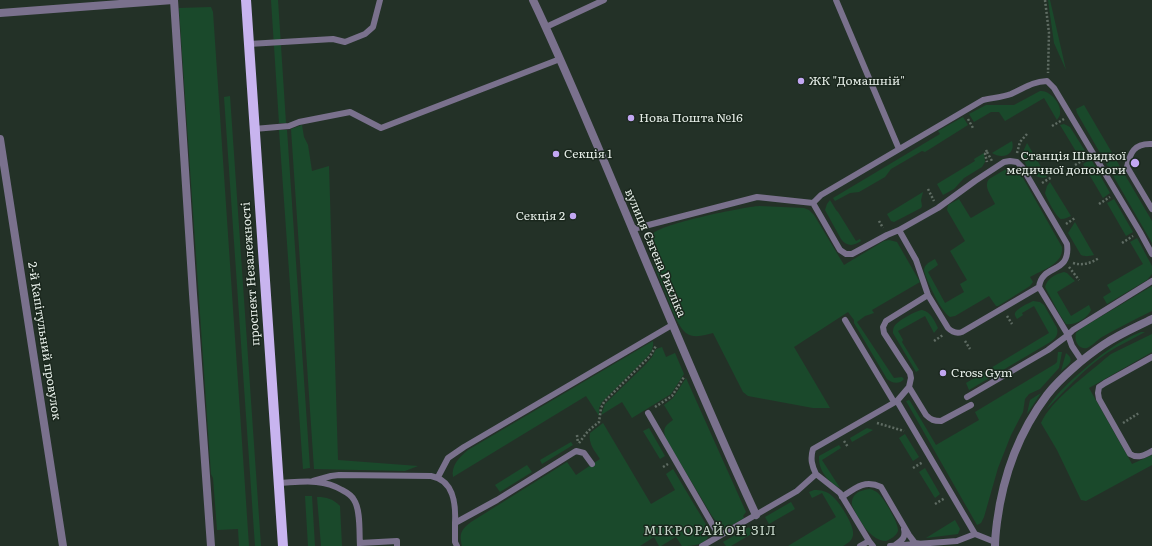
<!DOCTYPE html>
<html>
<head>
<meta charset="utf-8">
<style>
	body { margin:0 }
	canvas { display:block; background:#233127 }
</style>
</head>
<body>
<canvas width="1152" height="546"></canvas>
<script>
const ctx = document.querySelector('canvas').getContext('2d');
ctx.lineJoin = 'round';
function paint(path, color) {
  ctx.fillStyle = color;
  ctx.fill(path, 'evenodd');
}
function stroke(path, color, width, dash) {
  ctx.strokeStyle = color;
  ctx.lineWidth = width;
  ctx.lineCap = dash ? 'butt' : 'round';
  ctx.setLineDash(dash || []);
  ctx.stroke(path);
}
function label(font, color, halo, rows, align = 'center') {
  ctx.font = font + ' Literata,serif';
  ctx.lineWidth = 3;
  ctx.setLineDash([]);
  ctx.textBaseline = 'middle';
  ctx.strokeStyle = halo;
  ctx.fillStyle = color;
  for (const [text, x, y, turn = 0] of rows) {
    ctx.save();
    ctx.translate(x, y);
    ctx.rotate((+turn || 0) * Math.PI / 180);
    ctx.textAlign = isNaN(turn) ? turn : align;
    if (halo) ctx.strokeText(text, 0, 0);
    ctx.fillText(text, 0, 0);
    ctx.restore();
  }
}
paint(new Path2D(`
	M271 0H278L286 123H279Z
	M1048 0H1050L1066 70 1054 43Z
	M211 7 213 12 249 546H239L238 529 217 530 213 478 211 474 179 8Z
	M1040 91C1050 90 1062 104 1060 114 1060 116 1058 118 1057 120L1044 98 1005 121 999 112H991L974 122 969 114 986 105H1014Z
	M230 96 261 546H255L224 97Z
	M1084 105 1152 221V243L1077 113 1076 109Z
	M963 117 968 125 925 152 922 151 891 169 885 177 859 192 850 193 835 201 833 198 940 134 938 131Z
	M1064 124 1070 127 1087 154 1080 158 1060 125Z
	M302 125 304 137 308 145 312 171 329 166 338 460 418 466 405 471 314 469 291 129Z
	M279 130H287L310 468 303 469Z
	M1012 141C1016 154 1003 160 992 153Z
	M1027 143 1047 177C1034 181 1025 166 1022 154Z
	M984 153 985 162 982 167 964 178 954 189 943 195 937 184 975 161 974 159Z
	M1091 159 1110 193 1103 198 1083 164Z
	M1010 168 1017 170 1023 178 1062 247C1064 264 1042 270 1030 277L1033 282 1030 286 998 306H996L989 296 955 316 950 317C941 312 927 281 924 271 924 264 930 262 935 259L938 265 928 272 945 303 964 292 960 284 967 280 950 251 965 241 947 210 948 205 959 199 970 217 971 218 995 204C992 196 983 187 989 179L1006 169Z
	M1050 182 1071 216C1068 217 1065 219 1061 219 1056 217 1047 199 1045 193L1047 186Z
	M923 192 921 200 922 206 921 208 894 222 891 221 887 214Z
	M1114 199 1133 232 1126 236 1107 203Z
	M830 200 836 210 838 212 856 241 860 239 861 241C854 246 847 247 841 239L825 210 827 204Z
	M759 206 804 208 809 210 814 215 844 265 884 241 889 240 897 242 920 282 872 310 874 313 865 316 857 322 894 378 902 377 904 379C899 385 892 383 887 379L854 323V320L848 312 794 347 830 408H813L748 396 743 392 713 333C705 335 694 339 686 333 675 323 669 300 663 287 660 279 656 272 654 264 651 256 649 242 653 234 659 224 744 207 759 206Z
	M1075 222 1094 255C1089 256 1086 257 1081 255L1068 233Z
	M1137 238 1152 266V274L1147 280 1107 304 1103 297 1111 292 1107 285 1143 264 1130 242Z
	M1064 272 1067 273 1075 281 1057 292 1071 316 1089 305 1091 310C1088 318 1074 326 1066 324L1060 315 1045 287C1047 279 1055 274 1064 272Z
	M1152 286V311C1135 319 1118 328 1102 337 1097 340 1092 346 1087 348 1078 350 1074 340 1076 333L1082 328Z
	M1033 301 1040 302 1044 305 1057 328C1059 336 1054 340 1047 344L969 390 966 383 1049 333 1034 306 1022 313 1023 315 1017 319C1016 317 1014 315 1015 313 1016 309 1029 303 1033 301Z
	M922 310C931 312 934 320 938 328L934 333 925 316 898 331 903 340 902 342 919 370 916 372 893 333C893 331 893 329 894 327 897 321 915 311 922 310Z
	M1141 332H1145C1133 339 1119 345 1107 353 1084 369 1065 390 1046 410 1055 395 1068 383 1082 371 1100 355 1118 341 1141 332Z
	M1152 334V352L1089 388 1132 464 1152 455V465L1086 501 1081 500 1057 450 1041 423C1051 400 1087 375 1106 358L1111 354Z
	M653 341C654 348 651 351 648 356L602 402 599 408V416L586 396 453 477C451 466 459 457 468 450Z
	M662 347 666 357 675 353 684 374 671 394 632 418 622 402 601 415 605 404 645 365 652 357 656 349Z
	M1058 352H1062L1059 368 1040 389 1029 394 1025 399 1023 412 1011 435 998 468 984 517 981 523 977 525 906 401 909 400 910 401 936 445 979 420 975 412 1055 364 1057 362Z
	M1066 353C1076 361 1068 365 1061 371Z
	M686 378 746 512 743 516 744 518 725 529 719 525 712 516 666 439C662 428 665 426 673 420L664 405 673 398Z
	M1041 393 1027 414 1030 400Z
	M603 423 651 504 675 490 666 474 673 469 710 531C709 545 693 546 682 546L676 537 661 546H659L654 537 640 546H462C459 533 461 530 471 522L567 462 576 475 600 459C595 451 588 444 590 433Z
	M649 428 665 456 660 459 643 431Z
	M867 428 873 430 852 442 850 438Z
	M905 434 919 457 913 461 899 438Z
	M571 442 573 445 542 464 540 460Z
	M839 445 841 448 822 460 840 488C828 482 818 470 819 456Z
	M527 465 532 472 500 492 495 485Z
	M925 468 940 494 935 498 919 472Z
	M870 489C873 490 876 491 878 493 884 499 899 523 898 531 896 536 891 539 886 541 870 541 858 518 852 505 851 494 860 490 870 489Z
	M814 490C821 490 827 491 832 496 839 501 855 526 853 535 852 541 848 543 843 546H788L836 517 822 493 812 498 809 492Z
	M305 496H312L315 546H308Z
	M317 497C327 497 333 499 340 506L342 546H321Z
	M791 502 795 509 769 524 765 517Z
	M955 520 960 529 958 534 926 538Z
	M749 527 753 533 731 546H726L723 542Z`), '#1a492b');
stroke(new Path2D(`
	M1045 0 1049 33 1048 73
	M968 119 973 128
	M1052 126 1064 119
	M986 150 987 152 985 154 987 162
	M987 152 992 161
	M1017 153 1020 142 1027 134
	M1075 165 1087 158
	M1042 183 1052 177
	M928 189 934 201
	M1099 204 1110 197
	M879 221 883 228
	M1066 224 1075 218
	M1122 243 1133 236
	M1073 263C1083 266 1091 263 1099 258
	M1069 267 1079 280
	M1007 316 1012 324
	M934 341 943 335
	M965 341 970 349
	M655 407 672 396 684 377
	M877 423 904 431
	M1123 423 1139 413
	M577 435 578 443
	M844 441 848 447
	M579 443 588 431 599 422 601 408 604 402 650 356 656 346
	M663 467 668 464
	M913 468 923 462
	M935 504 945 498`), '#5f6c63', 2.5, [2, 2]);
stroke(new Path2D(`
	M836 0 899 149
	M546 27 604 0
	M249 44 333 39 345 42 365 34 373 27 380 0
	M254 129 289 126 299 122 350 112 381 128 560 59
	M1152 144C1134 143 1130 153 1127 167L1152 209
	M813 203 840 250 846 254H852L887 235 899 230 916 260 928 295 886 321 883 327 884 333 910 373 911 378 909 387 926 415C931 420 934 421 941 421L971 405
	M633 229 757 197 813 203 821 195 983 100C992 98 1003 97 1011 94 1025 88 1031 82 1047 81L1054 88 1140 232 1152 254
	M899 230 938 208 975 181 1004 162 1010 161 1017 162 1022 167 1067 244C1071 275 1042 263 1039 287L962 332C956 334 952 332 948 328L928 295
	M1039 287 1068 335 1072 346 1082 361
	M845 320 894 402
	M1152 357 1105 383 1099 387 1098 393 1099 399 1130 454C1138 459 1145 455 1152 451
	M967 397 1048 350 1068 335 1073 330 1152 281
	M897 401 909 387
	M648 413 719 536
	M816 474 840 493 869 541 873 546
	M438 477 448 458 464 447 672 325
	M313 481 331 476 339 475 431 476C454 480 456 504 455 523
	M279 483C301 482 322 478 342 490 346 492 352 496 354 500 361 510 359 534 360 546
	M842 497C855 488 865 479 881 487L909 535 915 543 920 544
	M360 543 397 541V546
	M895 545C902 541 906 537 904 529
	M457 546 455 542V523L497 500 576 451 584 453 592 464
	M702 546 797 491 816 474C812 466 810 459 813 449L897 401 975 534 995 542
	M860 546 869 541
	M890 546 957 541 975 534`), '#7a718d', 6);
stroke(new Path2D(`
	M174 0 193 294 211 546
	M533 0C556 48 577 98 598 147 650 270 700 394 756 515
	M0 13 173 0
	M0 139 63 546`), '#7a718d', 8);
stroke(new Path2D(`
	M995 546C995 538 996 530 997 522 1003 476 1019 432 1047 395 1060 378 1085 357 1103 345 1119 334 1136 327 1152 319`), '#7a718d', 8);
stroke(new Path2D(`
	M246 0 283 546`), '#c8b4ef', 10);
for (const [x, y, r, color] of [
	[801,81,4,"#c2a7f2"],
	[631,118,4,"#c2a7f2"],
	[556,154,4,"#c2a7f2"],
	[1135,163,5,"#c2a7f2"],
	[573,216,4,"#c2a7f2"],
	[943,373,4,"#c2a7f2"]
]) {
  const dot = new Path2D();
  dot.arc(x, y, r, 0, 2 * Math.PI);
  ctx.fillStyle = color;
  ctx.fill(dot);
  stroke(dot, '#1a271d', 1.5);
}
label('12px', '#e5ede7', '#1a271d', [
	["ЖК \"Домашній\"",809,81],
	["Нова Пошта №16",639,118],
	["Секція 1",564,154],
	["Станція Швидкої",1126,156,"right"],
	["медичної допомоги",1126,170,"right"],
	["Секція 2",565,216,"right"],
	["Cross Gym",951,373]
], 'left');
label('12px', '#e5ede7', '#1a271d', [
	["вулиця Євгена Рихліка",655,253,67],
	["проспект Незалежності",251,274,-94],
	["2-й Капітульний провулок",44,341,81]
]);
ctx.letterSpacing = '1px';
label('13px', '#c7d7cb', '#1a271d', [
	["МІКРОРАЙОН ЗІЛ",710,531]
]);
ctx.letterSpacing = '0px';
</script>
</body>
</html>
